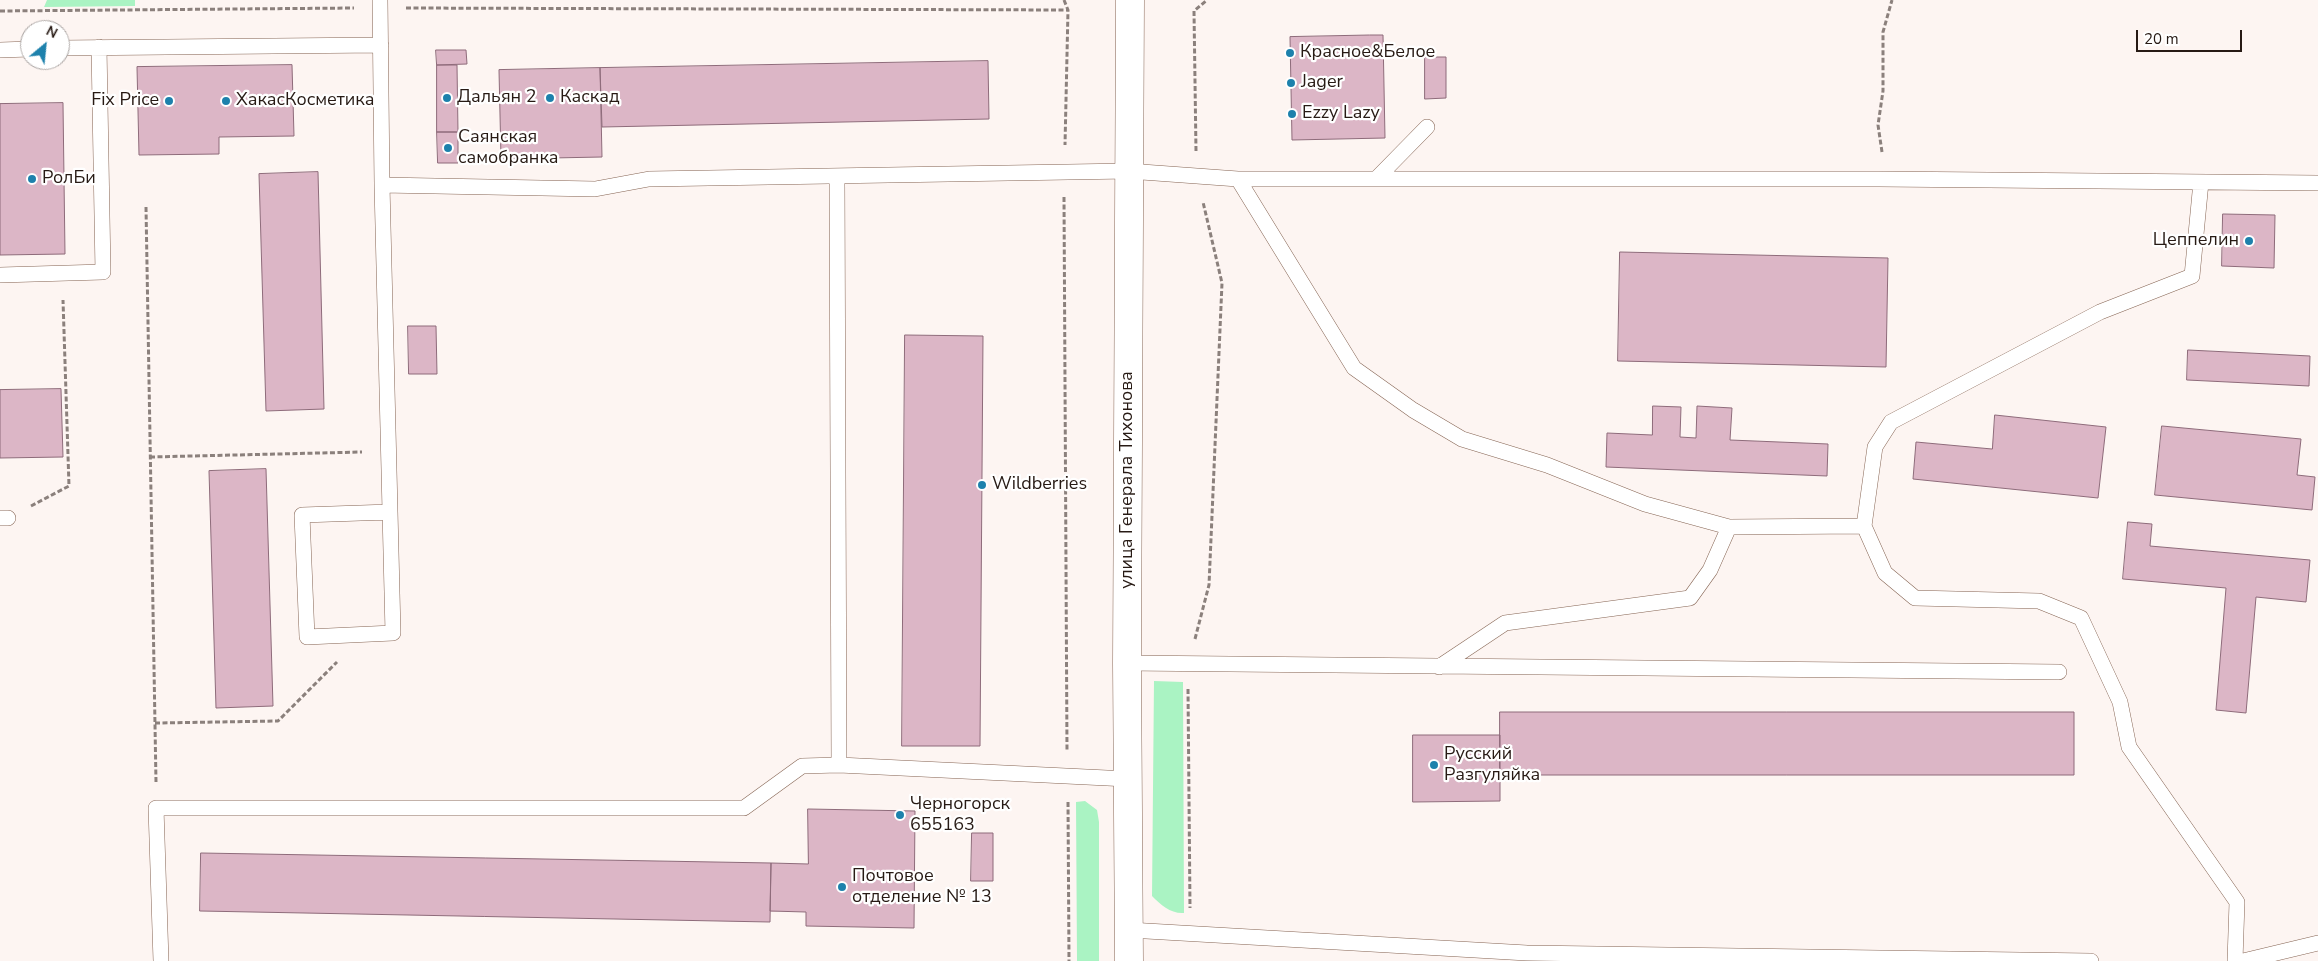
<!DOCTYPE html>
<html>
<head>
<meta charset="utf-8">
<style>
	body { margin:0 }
	#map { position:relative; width:2318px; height:961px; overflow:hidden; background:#fdf5f2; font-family:"Nunito Sans",sans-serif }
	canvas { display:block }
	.north { position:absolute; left:20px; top:20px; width:50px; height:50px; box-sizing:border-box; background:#fff; border:1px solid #a9a3a1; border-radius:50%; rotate:28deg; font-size:14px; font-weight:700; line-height:20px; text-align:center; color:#271a14 }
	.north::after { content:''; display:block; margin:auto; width:18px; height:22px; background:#1d81ac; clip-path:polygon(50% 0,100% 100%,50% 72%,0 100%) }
	.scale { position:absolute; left:2136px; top:30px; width:106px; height:22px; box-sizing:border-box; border:2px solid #271a14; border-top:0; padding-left:6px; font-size:15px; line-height:18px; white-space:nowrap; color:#271a14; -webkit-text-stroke:4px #fff; paint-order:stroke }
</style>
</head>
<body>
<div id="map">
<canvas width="2318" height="961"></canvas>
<div class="north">N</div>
<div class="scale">20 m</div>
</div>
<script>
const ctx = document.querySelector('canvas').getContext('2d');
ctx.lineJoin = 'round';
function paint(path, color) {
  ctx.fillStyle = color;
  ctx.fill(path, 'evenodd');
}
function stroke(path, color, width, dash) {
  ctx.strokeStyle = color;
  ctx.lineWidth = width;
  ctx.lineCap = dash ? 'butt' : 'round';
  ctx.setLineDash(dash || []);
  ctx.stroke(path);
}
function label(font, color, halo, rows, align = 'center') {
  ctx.font = font + ' "Nunito Sans",sans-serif';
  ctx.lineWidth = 4.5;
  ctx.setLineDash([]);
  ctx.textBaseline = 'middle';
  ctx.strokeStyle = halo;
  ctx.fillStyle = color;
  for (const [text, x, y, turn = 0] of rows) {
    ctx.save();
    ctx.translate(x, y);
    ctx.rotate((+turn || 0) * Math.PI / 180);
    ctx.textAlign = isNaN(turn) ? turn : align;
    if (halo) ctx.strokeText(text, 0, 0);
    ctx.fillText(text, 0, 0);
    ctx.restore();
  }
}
paint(new Path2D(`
	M47 0H135V6L44 7Z
	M1154 681 1183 682 1184 913C1171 914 1161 905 1152 896Z
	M1085 801 1097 810 1099 822V961H1077L1076 802Z`), '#aaf3c3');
const building = new Path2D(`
	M1370 35H1383L1385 138 1292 140 1290 37Z
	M436 50H466L467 64 437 65Z
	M1425 57H1446V98L1425 99Z
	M988 61 989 119 602 127 600 68Z
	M292 65 294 136 219 137V154L139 155 137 67Z
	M437 65H457L458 132H437Z
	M600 68 602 157 501 159 499 70Z
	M63 103 65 254 0 255V104Z
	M437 132H458V163H438Z
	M318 172 324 409 266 411 259 174Z
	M2223 214 2275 215 2274 268 2222 266Z
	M1620 252 1888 258 1886 367 1618 361Z
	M408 326H436L437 374H409Z
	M905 335 983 336 980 746H902Z
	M2188 350 2310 356 2309 386 2187 380Z
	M61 389 63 457 0 458V390Z
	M1653 406 1681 407 1680 437 1696 438 1697 406 1732 408 1730 440 1828 444 1827 476 1606 467 1607 433 1652 435Z
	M1995 415 2106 427 2098 498 1913 479 1916 442 1992 449Z
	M2162 426 2301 439 2297 475 2315 477 2312 510 2155 495Z
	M266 469 273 706 216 708 209 471Z
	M2128 522 2152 524 2150 546 2310 560 2306 602 2256 597 2246 713 2216 710 2226 588 2123 579Z
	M1500 712H2074V775H1500Z
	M1413 735H1500V801L1413 802Z
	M808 809 915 811 914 928 806 926V912L770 911 771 863 808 864Z
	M972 833H993V881H971Z
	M201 853 771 863 770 922 200 911Z`);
paint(building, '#dcb6c6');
stroke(building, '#8e6b7a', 1);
const service = new Path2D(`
	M380 0 382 185 595 189 649 179 1128 171 1238 179H1879L2318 183
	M60 48 381 45
	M0 50 30 49
	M837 176 839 765
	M1238 179 1354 368 1413 410 1462 439 1547 465 1645 504 1729 527 1864 526
	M1376 179 1427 127
	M2201 182 2192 276 2100 312 1891 422 1875 447 1864 526 1885 573 1915 598 2039 601 2081 618 2120 702 2129 747 2237 902 2235 961
	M382 185 393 633 307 637 302 515 390 512
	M0 275 103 272 99 47
	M0 518H8
	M1127 663 2059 672
	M1439 667 1505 623 1690 598 1710 570 1729 527
	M1129 930 1527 953 2091 961
	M161 961 156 808H744L802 766 839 765 1128 779
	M2243 961 2318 943`);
const secondary = new Path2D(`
	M1129 961 1127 663 1130 0`);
stroke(service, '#866554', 16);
stroke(secondary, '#866554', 29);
stroke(new Path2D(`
	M1064 0 1068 10 1065 145
	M406 8 1068 10
	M0 11 354 8
	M1196 151 1194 11 1207 0
	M1882 152 1878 125 1883 91V32L1892 0
	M1064 197 1067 750
	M146 207 156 782
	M150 457 362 452
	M31 506 69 486 63 300
	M1195 639 1209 585 1222 283 1203 202
	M1188 689 1190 908
	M155 723 278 721 337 662
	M1068 802 1069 961`), '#8b807c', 3, [5, 2.5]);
stroke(service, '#fff', 15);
stroke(secondary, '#fff', 28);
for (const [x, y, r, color] of [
	[1290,53,5,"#1d81ac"],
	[1291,83,5,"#1d81ac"],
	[447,98,5,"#1d81ac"],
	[550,98,5,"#1d81ac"],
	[169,101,5,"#1d81ac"],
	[226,101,5,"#1d81ac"],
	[1292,114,5,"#1d81ac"],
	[448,148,5,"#1d81ac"],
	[32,179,5,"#1d81ac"],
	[2249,241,5,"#1d81ac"],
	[982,485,5,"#1d81ac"],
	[1434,765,5,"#1d81ac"],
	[900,815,5,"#1d81ac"],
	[842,887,5,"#1d81ac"]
]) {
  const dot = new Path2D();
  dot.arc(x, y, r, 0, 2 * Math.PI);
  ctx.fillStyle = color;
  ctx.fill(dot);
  stroke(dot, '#fff', 2);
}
label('18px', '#271a14', '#fff', [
	["Красное&Белое",1300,53],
	["Jager",1301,83],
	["Дальян 2",457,98],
	["Каскад",560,98],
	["Fix Price",159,101,"right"],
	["ХакасКосметика",236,101],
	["Ezzy Lazy",1302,114],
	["Саянская",458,138],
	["самобранка",458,159],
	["РолБи",42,179],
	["Цеппелин",2239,241,"right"],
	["Wildberries",992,485],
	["Русский",1444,755],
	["Разгуляйка",1444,776],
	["Черногорск",910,805],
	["655163",910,826],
	["Почтовое",852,877],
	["отделение № 13",852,898]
], 'left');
label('18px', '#271a14', '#fff', [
	["улица Генерала Тихонова",1128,480,-90]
]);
</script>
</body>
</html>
